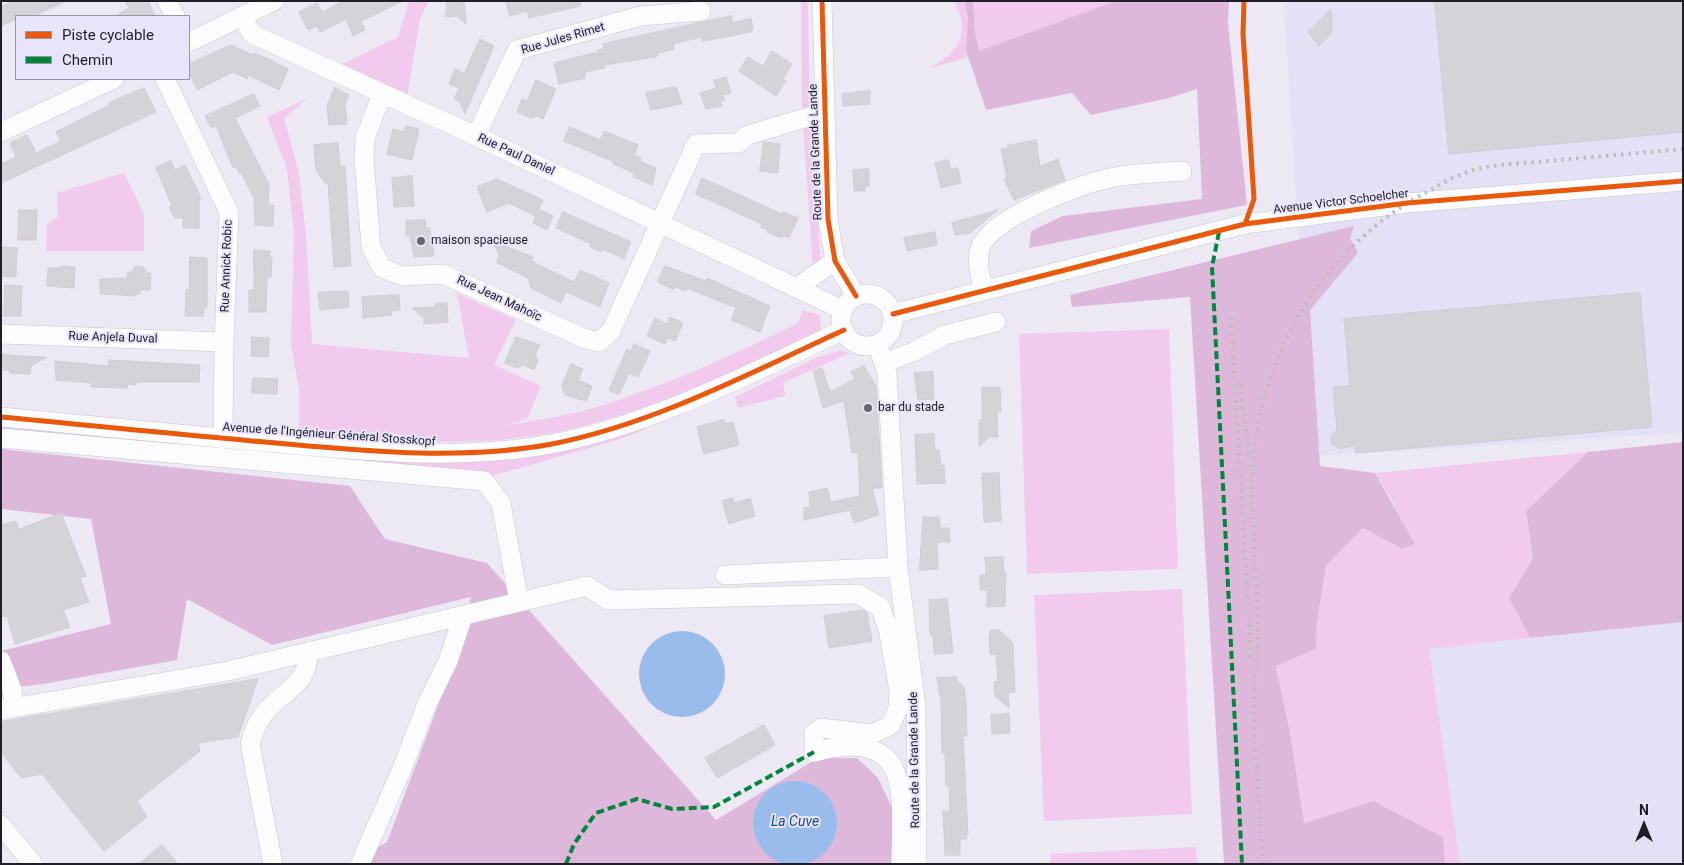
<!DOCTYPE html>
<html>
<head>
<meta charset="utf-8">
<style>
	body { margin:0 }
	#map { position:relative; width:1684px; height:865px; overflow:hidden; background:#ece9f5; font-family:Roboto,sans-serif }
	canvas { display:block }
	.frame { position:absolute; inset:0; border:2px solid #201e26; pointer-events:none }
	.legend { position:absolute; left:15px; top:15px; width:175px; height:65px; box-sizing:border-box; background:#e8e4fa; border:1px solid #9895a5; margin:0; padding:6px 9px; list-style:none; font-size:15px; color:#201e26 }
	.legend li { display:flex; align-items:center; gap:10px; height:25px }
	.legend b { width:25px; border:1px solid #9895a5 }
	.north { position:absolute; left:1619px; top:800px; width:50px; height:50px; -webkit-text-stroke:4px #e8e4fa; paint-order:stroke; rotate:0deg; font-size:14px; font-weight:700; line-height:20px; text-align:center; color:#201e26 }
	.north::after { content:''; display:block; margin:auto; width:18px; height:22px; background:#201e26; clip-path:polygon(50% 0,100% 100%,50% 72%,0 100%) }
</style>
</head>
<body>
<div id="map">
<canvas width="1684" height="865"></canvas>
<div class="frame"></div>
<ul class="legend">
<li><b style="height:6px;background:#e8590c"></b>Piste cyclable</li>
<li><b style="height:6px;background:#00873e"></b>Chemin</li>
</ul>
<div class="north">N</div>
</div>
<script>
const ctx = document.querySelector('canvas').getContext('2d');
ctx.lineJoin = 'round';
function paint(path, color) {
  ctx.fillStyle = color;
  ctx.fill(path, 'evenodd');
}
function stroke(path, color, width, dash) {
  ctx.strokeStyle = color;
  ctx.lineWidth = width;
  ctx.lineCap = dash ? 'butt' : 'round';
  ctx.setLineDash(dash || []);
  ctx.stroke(path);
}
function label(font, color, halo, rows, align = 'center') {
  ctx.font = font + ' Roboto,sans-serif';
  ctx.lineWidth = 4;
  ctx.setLineDash([]);
  ctx.textBaseline = 'middle';
  ctx.strokeStyle = halo;
  ctx.fillStyle = color;
  for (const [text, x, y, turn = 0] of rows) {
    ctx.save();
    ctx.translate(x, y);
    ctx.rotate((+turn || 0) * Math.PI / 180);
    ctx.textAlign = isNaN(turn) ? turn : align;
    if (halo) ctx.strokeText(text, 0, 0);
    ctx.fillText(text, 0, 0);
    ctx.restore();
  }
}
paint(new Path2D(`
	M1286 1H1683V433L1313 456 1284 9Z
	M1683 622V864H1450L1426 649Z`), '#e4e0f5');
paint(new Path2D(`
	M409 1H429L420 19 407 97 342 64 398 37Z
	M801 1H807L808 7 810 110 802 114Z
	M953 1H965L968 18 966 49 975 33 973 1H1116L968 57 928 69C936 64 945 59 951 53 966 39 964 15 953 1Z
	M308 98 284 118 299 173 306 237 312 344 469 358 457 293 516 320 494 365 541 386 527 419 508 425C536 420 566 416 594 408 664 386 732 356 798 323L803 310 820 315 821 330C740 369 659 408 571 429 489 449 382 442 299 434V389L291 345 294 235 287 169 267 117Z
	M811 122 821 266 813 268 803 124Z
	M124 173 144 214V251H46L47 224 58 217 57 193Z
	M1169 329 1178 569 1027 574 1019 334Z
	M841 350 850 353 783 383 785 396 738 408 735 397 818 357Z
	M1 426 389 461 641 427 646 429 618 440 492 476 1 431Z
	M1588 452 1526 511 1533 558 1509 598 1530 638 1429 649 1460 864H1445L1443 837 1373 801 1304 823 1290 732 1276 665 1316 649 1317 622 1326 566 1363 528 1401 549 1394 504 1375 473Z
	M1182 589 1192 814 1044 821 1034 595Z
	M1196 847 1197 864H1051L1050 854Z`), '#f2caee');
paint(new Path2D(`
	M965 1H973L975 33 979 51 1116 1H1229L1228 23 1247 205 1029 248 1031 231 1063 216 1202 199 1197 89 1169 98 1091 115 1072 93 986 110 966 50 968 18Z
	M1354 226 1350 238 1358 253 1310 310 1320 466 1375 473 1415 544 1402 549 1363 528 1326 566 1317 622 1316 649 1276 666 1290 732 1304 823 1373 801 1443 837 1445 864H1224L1190 297 1072 307 1070 295Z
	M1683 442V622L1530 638 1509 598 1533 558 1526 511 1588 452Z
	M1 449 350 486 385 539 487 563 716 820 818 758H857L878 778 893 810 891 864H351L387 842 443 692 471 597 272 645 187 599 177 660 43 684 1 689V651L111 624 91 519 1 509Z`), '#deb8db');
paint(new Path2D(`
	M639 674a43 43 0 1 1 86 0a43 43 0 1 1-86 0Z
	M753 823a42 42 0 1 1 84 0a42 42 0 1 1-84 0Z`), '#99bced');
const building = new Path2D(`
	M13 1H66L34 16H16V19L1 26V7Z
	M125 1H148L155 16H115L129 8Z
	M343 1H403L361 21 365 30 353 36 346 19 320 32 317 26 308 30 299 12 317 3 322 12Z
	M447 1H464L466 24 457 16 446 17Z
	M506 1H580V6L529 18 527 11 510 16Z
	M1435 1H1683V132L1449 154Z
	M1331 10 1332 32 1319 46 1308 32Z
	M731 16 733 23 751 18 753 28 751 32 710 40 702 41V37L673 44 674 49 659 53 656 57 604 65 605 68 584 72 585 78 559 84 554 63 598 52V50L604 49 603 44Z
	M480 39 494 46 465 114 460 102 454 99 459 88 449 84 455 69 464 73Z
	M231 45 253 55 254 53 266 58 288 69 279 90 246 74 248 79 233 72 197 90 189 72V64Z
	M772 51 792 64 783 79 786 81 776 96 739 71 748 57 763 66Z
	M726 77 731 93 723 95 725 100 720 102 722 106 706 109 700 93 716 88 714 81Z
	M536 80 556 89 543 119 537 116 531 118 517 112 522 99 527 101Z
	M676 87 682 104 651 110 646 93Z
	M144 88 156 112 1 183V164L16 157 10 143 27 135 36 153 61 141 56 132 110 105 109 103Z
	M335 88 349 95 345 104 347 124 329 125 327 106Z
	M870 91V104L843 106 842 94Z
	M254 94 260 106 235 118 269 184 268 205H274L273 226 255 225 254 198 241 173H239L236 166 233 168 216 126 211 128 205 116Z
	M406 126 419 129 412 160 387 154 393 129 404 132Z
	M570 127 600 140 604 131 638 145 634 155 641 158 640 161 656 168 652 185 633 177 634 173 613 164 614 162 564 141Z
	M1036 140 1040 166 1058 159 1065 180 1014 200 1004 179 1007 178 1001 149 1008 148 1007 146Z
	M764 142 780 144 778 173 760 171Z
	M338 143 340 167 345 166 351 266 334 267 328 183H325L316 170 314 145Z
	M948 160 951 169 958 168 961 183 941 188 935 163Z
	M171 161 175 170 185 165 201 198 199 199V228H183V218H175L169 207 172 206 156 168Z
	M869 169V186H865V191H854L853 170Z
	M412 176 414 206 394 207 392 178Z
	M702 178 782 214 783 212 798 218 789 238 783 235 782 238 767 232 768 230 761 227 762 224 696 194Z
	M497 179 543 200 539 209 553 216 547 230 533 223 536 216 509 203 487 212 477 187Z
	M19 210H37L36 240H18Z
	M998 210 970 233 955 235 952 223Z
	M563 212 631 242 624 259 603 249 602 252 590 247 591 244 556 228Z
	M425 220 426 228H430L434 256 414 257 410 236H406V221Z
	M935 232 937 245 907 251 904 238Z
	M493 241 533 257 531 261 574 282 580 270 609 283 600 307 566 292 561 303 531 288 528 278 496 262 499 256Z
	M1 247 17 248 16 277 1 276Z
	M254 250 270 251V258H272L271 277H267L266 312H249V290H254Z
	M190 257 207 258V307H204L203 316H185L186 290H189Z
	M61 266 75 267 74 288 47 286 48 268H61Z
	M136 266 143 267 147 273H151L150 290H140V294H136V296L100 294V279L127 278 128 272H131Z
	M665 266 706 281 707 278 770 306 760 332 731 320 736 308 687 288 686 291 675 287 674 290 658 282Z
	M5 285 22 286 21 316H4Z
	M340 291 348 292 349 307 320 310 318 293Z
	M1640 293 1652 427 1356 453 1355 445 1340 449 1331 443V437L1337 430 1333 387 1350 386 1344 319Z
	M390 295H399L400 310 391 311 392 315 363 318 362 297Z
	M447 303 448 322 424 324V318L412 308 435 307V304Z
	M670 317 683 323 675 341 668 337 665 344 647 336 655 318 667 324Z
	M252 337 269 338 268 357 252 356Z
	M516 337 540 345 535 355 538 361 534 370 523 365 517 368 505 363Z
	M634 344 650 351 638 377 629 373 619 395 609 390 627 349 631 351Z
	M1 354 18 356 47 357 31 366 30 374 10 373V370H1Z
	M109 360 200 365 199 382H136V385L128 384 127 388 91 387 92 383 56 380 55 361 109 366Z
	M571 364 583 369 578 380 592 386 586 401 565 395 562 386Z
	M864 366 876 386 882 488H872L879 515 854 523 850 510 804 520V508L810 507 809 492 827 488 831 502 860 496 858 453H852L844 401 823 408 813 371 822 368 830 392 855 379 851 372Z
	M933 372 934 399 918 400 914 373Z
	M253 378 278 379 277 394 252 393Z
	M982 387H1000L1001 412H997L998 437H989L979 447V420H982Z
	M724 420 725 424 733 422 739 445 704 454 697 427Z
	M934 434 935 450H939L941 466 944 465 945 483 917 484 915 435Z
	M999 473 1001 521 984 522 982 474Z
	M733 498 734 503 750 498 755 516 729 524 722 501Z
	M61 513 86 576 80 578 89 602 63 610 70 627 15 644 7 616 1 617V525L16 521 19 529Z
	M923 517H939L940 528H949L950 542H937L938 569 920 570Z
	M1003 557 1004 573H1006L1005 606 987 607V590H980V575H986L985 558Z
	M947 599 953 653 934 654 933 635H930L929 600Z
	M863 610 867 612 872 641 829 648 824 616Z
	M999 630 1013 643 1015 692 1008 693 1009 708 995 696 994 682H998L996 654H990L989 638 990 631Z
	M956 677 957 681 964 687 966 702 967 736H963L968 834H966L967 839H960V855H945L943 811H950L949 785H946L945 753H942L941 702 937 678Z
	M258 679 238 737 198 743 200 751 137 801 147 817 104 851 42 774 21 778 1 752V722Z
	M1009 714 1010 733 992 734 991 715Z
	M764 725 775 745 717 778 705 758Z
	M162 845 178 864H139Z`);
paint(building, '#d5d2da');
stroke(building, '#cfccd5', 1);
const minor = new Path2D(`
	M167 1 175 16
	M822 1 828 219 835 261 856 296
	M242 17 252 34 476 136 843 310
	M189 42 274 1
	M165 79 229 212 224 342 223 439
	M382 94 365 138 364 159 371 247 382 268 402 276 443 274 583 338 599 342 611 331 696 144 738 143 748 135 825 112
	M1 132 114 79
	M476 136 517 50 641 16 701 11
	M796 288 835 261
	M984 289C980 277 976 261 980 248 990 219 1073 187 1102 180 1127 173 1156 173 1182 171
	M841 320a26 26 0 1 1 52 0a26 26 0 1 1-52 0Z
	M893 314 1245 224 1407 203 1683 181
	M1 334 224 342
	M877 344 887 373 898 567 916 707 917 864
	M884 363 915 351 945 335 996 322
	M1 417C97 426 192 436 287 444 375 452 465 460 552 444 654 424 750 373 844 330
	M1 438 484 481 501 503 519 602
	M725 575 898 567
	M1 661 12 690 14 708
	M1 710 228 671 587 586 608 600 858 594 880 607 888 628 899 691 898 708 891 725 872 734 821 728 814 733V752C913 726 902 793 901 864
	M1 825 33 864
	M273 864 250 744C254 731 258 719 268 709 286 690 309 682 308 653
	M360 864 401 771 427 704 448 661 463 616`);
stroke(minor, '#c7c5ce', 20);
stroke(minor, '#fcfcfe', 19);
stroke(new Path2D(`
	M1231 318 1251 658
	M1240 384 1249 456
	M1263 864C1260 815 1256 767 1254 718 1253 685 1259 651 1258 618 1257 563 1249 508 1254 452 1265 345 1328 246 1423 194 1438 186 1452 177 1468 172 1493 163 1521 164 1548 161 1593 157 1638 153 1683 149`), '#bdbcbf', 4, [2.5, 5]);
stroke(new Path2D(`
	M1219 232 1212 267 1242 864
	M566 864 574 844 596 813 637 799 672 809 714 807 814 752`), '#00873e', 4, [8, 4]);
stroke(new Path2D(`
	M822 1 828 219 835 261 856 296
	M1244 1 1243 34 1254 199 1245 224
	M893 314 1245 224 1407 203 1683 181
	M1 417C97 426 192 436 287 444 375 452 465 460 552 444 654 424 750 373 844 330`), '#e8590c', 5);
for (const [x, y, r, color] of [
	[421,241,5,"#67656e"],
	[868,408,5,"#67656e"]
]) {
  const dot = new Path2D();
  dot.arc(x, y, r, 0, 2 * Math.PI);
  ctx.fillStyle = color;
  ctx.fill(dot);
  stroke(dot, '#e8e4fa', 2);
}
label('12px', '#201e26', '#e8e4fa', [
	["Rue Jules Rimet",563,39,-16],
	["Route de la Grande Lande",816,152,-92],
	["Rue Paul Daniel",516,155,25],
	["Avenue Victor Schoelcher",1341,202,-7],
	["Rue Annick Robic",227,266,-88],
	["Rue Jean Mahoïc",499,299,25],
	["Rue Anjela Duval",113,338,2],
	["Avenue de l'Ingénieur Général Stosskopf",329,435,4],
	["Route de la Grande Lande",915,760,-91]
]);
label('12px', '#201e26', '#e8e4fa', [
	["maison spacieuse",431,241],
	["bar du stade",878,408]
], 'left');
label('italic 14px', '#184a85', '#e8e4fa', [
	["La Cuve",795,822]
]);
</script>
</body>
</html>
